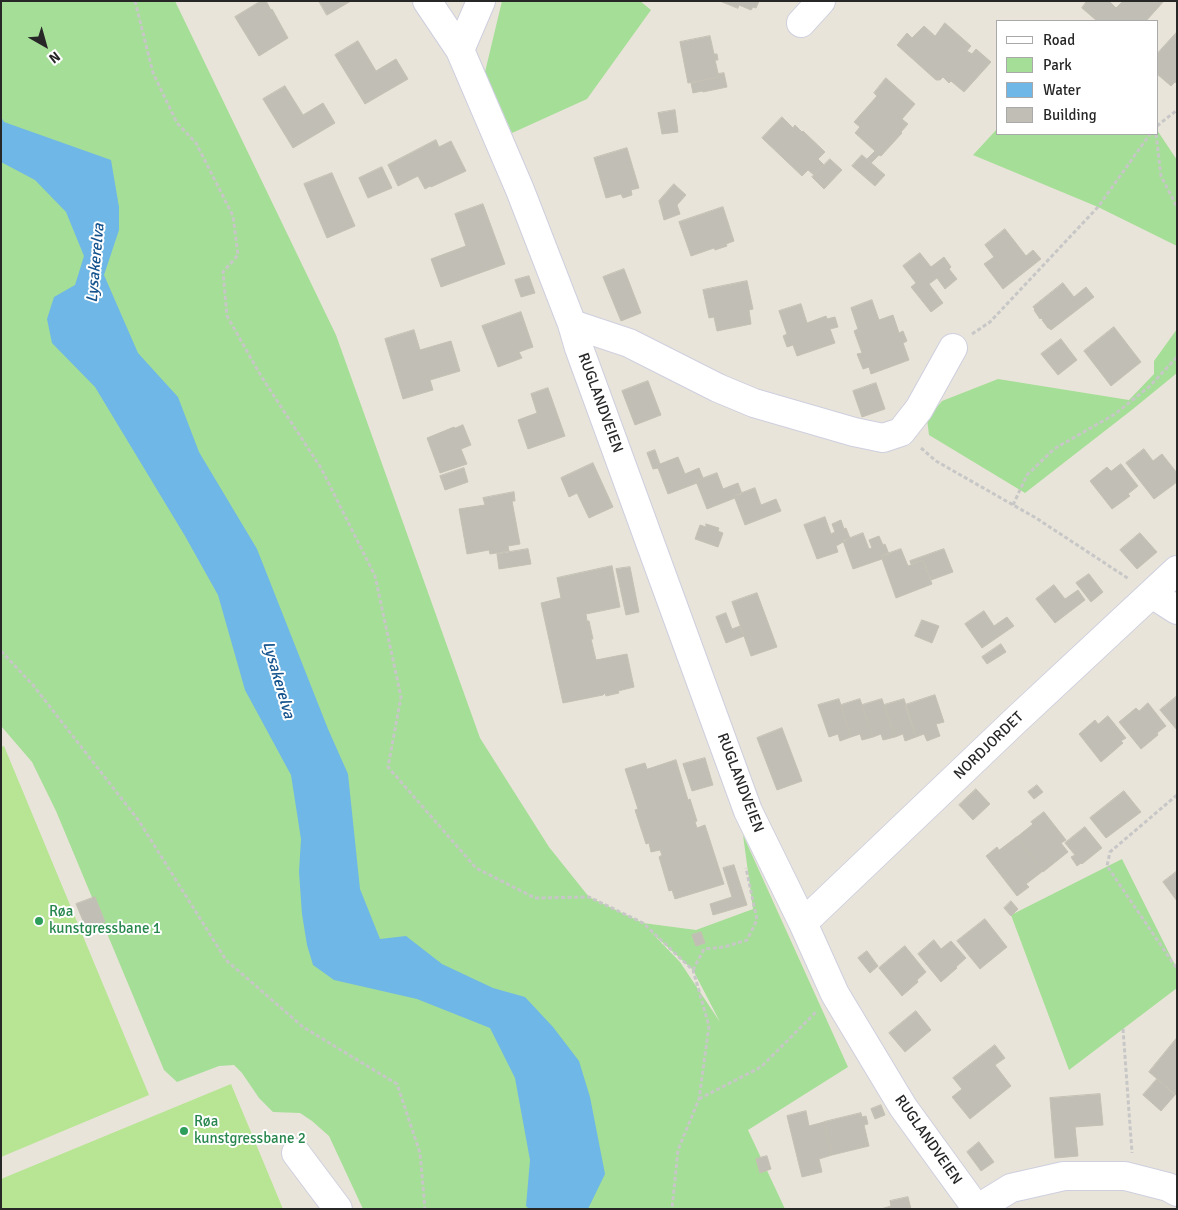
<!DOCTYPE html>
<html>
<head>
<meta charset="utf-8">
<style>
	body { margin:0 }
	#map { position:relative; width:1178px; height:1210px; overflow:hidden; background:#e9e4d9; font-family:Signika,sans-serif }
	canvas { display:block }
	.frame { position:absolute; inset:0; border:2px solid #272727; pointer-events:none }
	.legend { position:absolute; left:996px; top:20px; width:162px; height:115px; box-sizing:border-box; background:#fff; border:1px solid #a9a9a9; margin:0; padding:6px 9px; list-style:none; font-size:15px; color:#272727 }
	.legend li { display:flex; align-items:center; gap:10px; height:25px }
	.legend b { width:25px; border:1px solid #a9a9a9 }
	.north { position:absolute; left:20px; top:20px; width:50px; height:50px; -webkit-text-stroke:4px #fff; paint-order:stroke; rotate:142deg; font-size:14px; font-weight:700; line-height:20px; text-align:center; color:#272727 }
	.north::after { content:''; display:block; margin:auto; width:18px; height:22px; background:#272727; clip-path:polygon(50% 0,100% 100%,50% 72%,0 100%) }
</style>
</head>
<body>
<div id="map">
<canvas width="1178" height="1210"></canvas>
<div class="frame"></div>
<ul class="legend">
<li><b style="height:6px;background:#fff"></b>Road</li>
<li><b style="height:14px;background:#a5de97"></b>Park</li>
<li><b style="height:14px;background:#6fb7e7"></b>Water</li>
<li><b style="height:14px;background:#c1beb6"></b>Building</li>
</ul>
<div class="north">N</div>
</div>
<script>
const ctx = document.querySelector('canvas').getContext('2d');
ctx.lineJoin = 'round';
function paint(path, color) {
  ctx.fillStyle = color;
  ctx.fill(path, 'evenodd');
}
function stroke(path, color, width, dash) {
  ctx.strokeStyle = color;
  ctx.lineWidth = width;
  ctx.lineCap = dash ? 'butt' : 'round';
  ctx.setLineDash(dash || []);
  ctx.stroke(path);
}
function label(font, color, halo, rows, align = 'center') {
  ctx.font = font + ' Signika,sans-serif';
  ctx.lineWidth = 4;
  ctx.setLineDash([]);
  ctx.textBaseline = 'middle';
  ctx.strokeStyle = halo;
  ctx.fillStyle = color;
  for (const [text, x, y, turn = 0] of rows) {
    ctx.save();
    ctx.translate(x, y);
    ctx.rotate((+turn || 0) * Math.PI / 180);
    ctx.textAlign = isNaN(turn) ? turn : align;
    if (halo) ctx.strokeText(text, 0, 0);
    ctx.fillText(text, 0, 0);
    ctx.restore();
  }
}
paint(new Path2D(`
	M1 1H175L336 335 480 738 549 847 589 897 643 923 696 930 753 909 743 835 848 1067 748 1130 785 1209H363L329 1136 312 1121 300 1113 273 1112 259 1098 242 1073 234 1065 219 1066 177 1082 164 1070 56 811 32 762 1 726ZM651 932 693 970 720 1022 680 962Z
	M502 1H640L651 10 587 99 512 133 485 72Z
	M997 129V134H1157V130L1177 160V246L1098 207 973 155Z
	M1177 329V373L1133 409 1025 493 929 435 927 419 942 401 998 379 1129 400 1154 374V361Z
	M1122 859 1177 969V988L1069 1070 1011 915Z`), '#a5de97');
paint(new Path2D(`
	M4 746 149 1095 1 1157V747Z
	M231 1084 283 1209H1V1179Z`), '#b7e593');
paint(new Path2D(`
	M1 117 4 122 111 160 119 207V230L104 275 138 353 178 397 199 452 257 549 328 729 348 774 360 889 380 939 406 936 442 964 493 988 525 997 553 1027 579 1061 590 1097 605 1174 588 1209H529L526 1206 530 1160 515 1078 490 1028 417 999 334 980 313 965 307 945 302 914 299 872 301 839 291 775 245 690 218 595 185 536 95 387 52 343 47 319 54 297 75 285 84 256 66 212 35 180 1 162Z`), '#6fb7e7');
const building = new Path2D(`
	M261 1H266L271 10 272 9 288 38 259 56 235 17Z
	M319 1H351L327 15Z
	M720 1H759L756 8 753 7 751 10 739 5 738 8Z
	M1087 1H1109L1116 8 1123 1H1164L1146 21H1097L1082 8Z
	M945 23 971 46 967 51 972 54 976 49 991 62 964 92 951 81 949 83 943 77 940 80H936L897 45 907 33 912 38 924 26 935 36Z
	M1177 32V83L1175 82 1171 86 1157 74V54Z
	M710 36 714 54H717L718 60H715L719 77 688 83 680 42Z
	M358 41 376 71 396 59 408 79 365 104 335 55Z
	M724 73 727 87 703 92 702 91 693 93 691 83 719 77 718 74Z
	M886 78 915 104 902 119 908 124 901 132 902 133 881 156 879 155 871 163 867 159 875 151 855 133 860 127 854 122 877 96 874 93Z
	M285 86 303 115 323 103 335 123 293 148 263 99Z
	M675 110 678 132 662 134 658 113Z
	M782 117 793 128 795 125 802 132 803 131 825 152 818 159 824 165 814 175 808 170 802 176 762 138Z
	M436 140 439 147 451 141 466 171 431 187 430 186 425 189 418 176 398 186 388 165Z
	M627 148 639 188 631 190 632 195 623 198 621 194 606 198 594 158Z
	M862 155 885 175 875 186 852 166Z
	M830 159 842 170 824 189 812 177Z
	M382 167 392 188 368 198 359 178Z
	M332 173 355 226 327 238 304 184Z
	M674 184 686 195 677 205 680 214 664 220 659 201Z
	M483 204 505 264 441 287 431 259 466 246 455 214Z
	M723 207 734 241 726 244 727 246 715 250 714 248 691 256 679 222Z
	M1005 229 1026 256 1033 250 1041 259 1003 289 984 264 994 257 985 245Z
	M920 253 931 267 944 257 951 267 949 269 957 279 945 289 937 278 929 284 943 303 931 312 911 287 916 283 903 266Z
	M624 269 641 313 621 321 603 277Z
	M529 276 535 293 521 297 515 280Z
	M747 281 753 309 749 310 751 324 717 331 714 317 709 318 703 290Z
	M1063 283 1074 297 1086 287 1094 297 1051 330 1049 328H1048L1042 320H1043L1041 318 1040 319 1034 310 1035 309 1033 307Z
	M872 300 879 320 893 315 899 333 903 331 907 341 903 343 909 360 871 374 869 367 863 369 857 354 862 353 854 331 858 329 851 308Z
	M801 304 807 323 826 316 827 319 835 317 838 327 830 329 835 343 797 356 793 345 787 347 783 336 787 334 779 311Z
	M521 312 533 347 519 352 522 358 498 367 482 326Z
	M1114 327 1141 362 1111 386 1084 351Z
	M414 330 420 350 451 341 460 371 430 380 433 390 403 399 385 339Z
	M1061 339 1077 360 1058 375 1041 354Z
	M648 381 661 415 635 425 622 391Z
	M876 383 885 409 862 417 853 391Z
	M548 388 565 436 528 449 518 420 537 413 531 394Z
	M463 425 471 445 461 449 467 464 440 473 427 438 454 427 455 428Z
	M1144 449 1153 461 1162 454 1177 473V482L1154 499 1126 463Z
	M655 450 660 464 678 457 685 474 699 468 703 478 696 481 697 483 668 494 658 468 653 469 647 453Z
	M593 463 613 507 589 518 577 493 569 497 561 478Z
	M1121 464 1138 486 1128 494 1130 496 1112 509 1090 481 1107 467 1111 471Z
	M464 468 468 482 445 490 440 476Z
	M717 473 723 489 738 483 742 494 734 496 735 498 707 509 696 481Z
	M755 488 761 505 776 499 781 511 745 525 734 496Z
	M514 492 515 501H512L520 544 508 546 509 551 490 554 489 550 467 554 459 509 485 505 483 498Z
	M825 517 831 534 835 532 832 524 841 520 844 529 846 528 850 538 836 546 838 552 817 559 804 525Z
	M706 524 719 528 718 531 723 533 718 547 695 539 700 525 706 527Z
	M863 533 869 549 872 548 869 540 879 536 883 545 885 544 889 554 881 556 882 559 853 569 843 541Z
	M1140 533 1157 552 1137 569 1120 550Z
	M528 549 531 564 499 569 497 554Z
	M901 549 908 566 923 560 932 584 896 598 881 556Z
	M944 549 953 572 931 580 923 560 911 564 910 561Z
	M612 566 620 607 586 614 587 621H589L593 639H591L596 660 627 654 634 687 618 691 619 693 606 696 605 693 603 695 563 703 541 603 561 598 557 578Z
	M630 567 639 612 626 615 616 569Z
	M1089 574 1103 592 1091 602 1076 583Z
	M1054 585 1065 599 1078 590 1085 600 1055 623 1036 599Z
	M757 593 777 647 751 656 732 602Z
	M984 611 994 626 1007 617 1014 626 982 648 965 624Z
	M726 613 732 629 740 626 744 636 726 643 716 617Z
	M922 620 939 626 932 643 915 636Z
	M1001 644 1006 652 987 664 982 657Z
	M935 695 944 722 936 724 940 736 927 741 924 734 916 737 905 705Z
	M1177 696V730L1160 710Z
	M839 699 851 737 840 741 838 734 829 737 818 705Z
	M860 699 873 737 862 740 860 734 851 737 841 705Z
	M882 699 895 737 883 740 881 734 873 737 862 705Z
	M904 699 916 737 905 741 903 734 895 737 884 705Z
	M1148 703 1166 726 1157 733 1158 735 1141 749 1119 722 1136 708 1139 711Z
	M1108 716 1126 738 1121 741 1123 743 1101 762 1079 734 1095 720 1098 724Z
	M782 728 802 781 777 790 757 738Z
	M705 758 713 785 692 791 683 764Z
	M676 760 688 800 690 799 697 821 695 822 697 828 705 825 724 884 675 899 672 890 669 891 659 857 662 855 660 850 651 852 649 843 646 844 635 810 638 809 625 769 645 763 647 769Z
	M1037 785 1043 792 1034 799 1028 792Z
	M976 789 990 804 973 820 959 805Z
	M1124 791 1141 812 1106 838 1090 818Z
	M1044 812 1066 840 1061 843 1068 852 1043 872V871L1017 837 1033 824 1031 822Z
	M1085 827 1102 848 1082 864 1081 863 1077 866 1071 857 1075 855 1065 843Z
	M1017 837 1043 871 1026 884 1029 887 1017 896 986 856 997 847 999 850Z
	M734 865 747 905 713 915 710 904 732 897 723 868Z
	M1176 872 1177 874V901L1163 882Z
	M95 897 105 922 87 930 76 904Z
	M1011 901 1018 909 1011 916 1004 908Z
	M985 919 1007 947 980 969 957 941Z
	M701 932 705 943 696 946 692 935Z
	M934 940 941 949 951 941 966 958 956 967 957 968 941 982 918 954Z
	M905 946 926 972 917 980 918 982 902 996 879 968Z
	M867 951 878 966 870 973 858 958Z
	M916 1011 931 1030 905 1052 889 1033Z
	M1176 1039 1177 1095H1176L1149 1072Z
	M995 1045 1005 1058 995 1065 1011 1086 970 1119 952 1097 962 1089 953 1078Z
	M1157 1079 1175 1095 1161 1111 1143 1095Z
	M1100 1094 1103 1125 1075 1127 1078 1156 1055 1158 1050 1098Z
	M881 1105 885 1115 875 1119 871 1109Z
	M806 1111 809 1126 824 1122 832 1155 819 1159 822 1172 802 1177 787 1116Z
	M861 1113 862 1117 866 1116 868 1124 864 1125 869 1146 832 1155 824 1122Z
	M979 1142 994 1162 981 1171 967 1152Z
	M767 1156 771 1169 760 1173 756 1159Z
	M908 1197 911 1209H881L891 1206 890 1201Z`);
paint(building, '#c1beb6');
stroke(building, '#c4c0b3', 1);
const minor = new Path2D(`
	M427 1 460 50 520 190 572 324 579 348 748 811 803 923 835 994 903 1107 977 1209
	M801 23 821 1
	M460 50 481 1
	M572 324 629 343 718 388 754 403 854 432 883 438 901 432 919 409 953 348
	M1152 594 1177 610
	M803 923 1016 720 1177 570
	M296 1153 338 1209
	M977 1209 1011 1188 1064 1176H1125L1168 1187 1177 1192`);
stroke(minor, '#cecfdf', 30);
stroke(new Path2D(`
	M135 1 153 73 177 123 196 143 233 216 238 255 223 272 227 316 261 376 321 468 375 576 401 697 388 767 476 868 535 898 589 897 643 923 693 970 709 1026 699 1099 678 1150 672 1209
	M1157 126 1177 110
	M1156 134 1161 176 1177 207
	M972 334 990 322 1098 207 1150 134
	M921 448 936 461 1036 518 1129 579
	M1013 505 1027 475 1054 449 1115 414 1150 386 1177 357
	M1 651 33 685 139 821 226 960 303 1027 397 1084 420 1153 425 1209
	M1177 795 1110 852 1107 866 1177 969
	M693 970 704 949 724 947 747 940 757 920 746 868
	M1123 1029 1132 1153
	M699 1099 761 1067 816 1012`), '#c7c7c7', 3, [4, 2.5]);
stroke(minor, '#fff', 28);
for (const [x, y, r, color] of [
	[39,921,5,"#2e9e5b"],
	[184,1131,5,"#2e9e5b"]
]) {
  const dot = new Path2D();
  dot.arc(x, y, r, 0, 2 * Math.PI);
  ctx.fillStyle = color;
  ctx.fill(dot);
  stroke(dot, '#fff', 2);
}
label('15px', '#272727', '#fff', [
	["RUGLANDVEIEN",600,403,70],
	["NORDJORDET",989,746,-44],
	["RUGLANDVEIEN",740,783,69],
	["RUGLANDVEIEN",928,1140,55]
]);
label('15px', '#27864d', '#fff', [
	["Røa",49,912],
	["kunstgressbane 1",49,929],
	["Røa",194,1122],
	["kunstgressbane 2",194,1139]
], 'left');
label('italic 16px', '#14538e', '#fff', [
	["Lysakerelva",96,263,-85],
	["Lysakerelva",278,680,74]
]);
</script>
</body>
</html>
